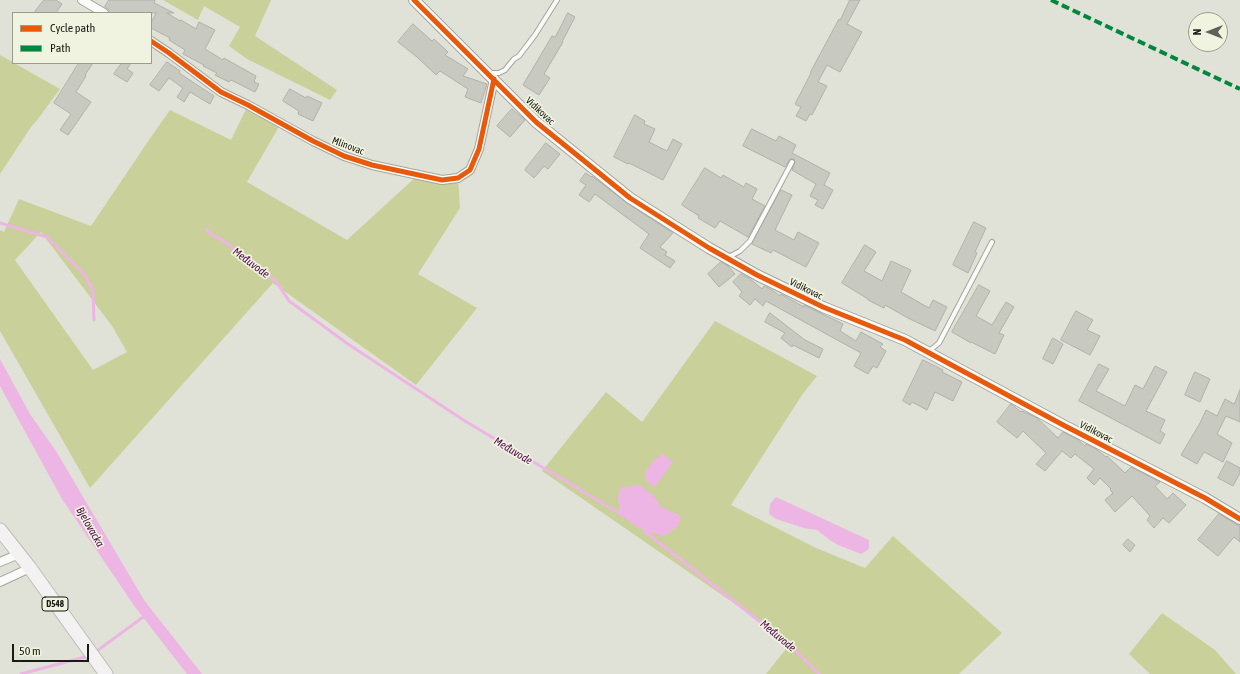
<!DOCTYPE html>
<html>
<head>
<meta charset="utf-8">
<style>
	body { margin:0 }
	#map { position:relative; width:1240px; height:674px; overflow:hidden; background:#e0e2d7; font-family:"Asap Condensed",sans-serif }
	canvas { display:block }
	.legend { position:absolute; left:12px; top:12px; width:140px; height:52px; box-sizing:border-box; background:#f0f3df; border:1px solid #9a9c8d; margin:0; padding:5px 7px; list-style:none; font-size:12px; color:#191a13 }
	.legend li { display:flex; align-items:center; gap:8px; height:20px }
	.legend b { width:20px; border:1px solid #9a9c8d }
	.north { position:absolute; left:1188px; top:12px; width:40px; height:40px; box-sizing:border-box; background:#f0f3df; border:1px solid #9a9c8d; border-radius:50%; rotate:270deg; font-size:11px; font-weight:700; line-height:16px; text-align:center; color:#191a13 }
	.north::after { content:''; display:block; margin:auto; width:14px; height:18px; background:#5f6058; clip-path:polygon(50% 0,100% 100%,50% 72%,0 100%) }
	.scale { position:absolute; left:12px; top:644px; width:77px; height:18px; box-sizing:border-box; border:2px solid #191a13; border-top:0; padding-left:5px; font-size:12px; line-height:14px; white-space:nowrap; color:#191a13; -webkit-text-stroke:3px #f0f3df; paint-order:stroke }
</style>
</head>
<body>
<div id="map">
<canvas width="1240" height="674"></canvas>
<ul class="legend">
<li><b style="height:5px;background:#e8590c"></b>Cycle path</li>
<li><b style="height:5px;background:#00873e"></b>Path</li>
</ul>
<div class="north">N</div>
<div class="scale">50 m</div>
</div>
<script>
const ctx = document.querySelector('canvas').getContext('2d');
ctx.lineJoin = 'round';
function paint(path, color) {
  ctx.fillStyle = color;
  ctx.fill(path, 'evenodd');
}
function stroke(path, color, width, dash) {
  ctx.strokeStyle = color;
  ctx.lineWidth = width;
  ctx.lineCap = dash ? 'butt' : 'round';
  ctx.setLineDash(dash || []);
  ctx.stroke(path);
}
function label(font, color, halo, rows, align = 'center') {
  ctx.font = font + ' "Asap Condensed",sans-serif';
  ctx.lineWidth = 3.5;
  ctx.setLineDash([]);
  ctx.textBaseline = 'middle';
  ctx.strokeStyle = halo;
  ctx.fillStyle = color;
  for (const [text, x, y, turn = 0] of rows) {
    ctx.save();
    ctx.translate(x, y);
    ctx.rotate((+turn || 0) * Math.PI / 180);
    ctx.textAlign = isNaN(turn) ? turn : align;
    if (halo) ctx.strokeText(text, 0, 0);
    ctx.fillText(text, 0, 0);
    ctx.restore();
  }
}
paint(new Path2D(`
	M163 0H271L255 36 337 90 330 100 247 59 229 46 240 27 204 6 198 20Z
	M0 55 60 89 38 119 31 127 0 174Z
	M248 105 281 123 247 182 347 240 418 175 458 178 460 208 418 274 477 308 416 385 273 283 90 488 0 331V230L4 232 19 199 91 226 151 137 170 110 231 140ZM41 232 112 326 127 352 93 370 15 260Z
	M715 321 817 376 802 395 731 505 816 548 865 568 893 536 1002 633 959 674H766L790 644 751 615 542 471 606 392 642 422Z
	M1162 613 1215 650 1236 674H1150L1129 654Z`), '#cad09a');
paint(new Path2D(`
	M0 359 30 414 56 451 144 600 202 674H187L135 607 62 499 0 386Z
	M662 454 673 462 655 487 646 481 645 472 654 460Z
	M640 485 654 496 661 507 681 516 678 526 664 536 647 532 620 513 618 499 620 488Z
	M776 497 869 540V549L861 554 838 545 830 540 817 530 804 528 776 519 769 514 770 504Z`), '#edb5e3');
stroke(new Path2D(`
	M0 223 47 237 78 268 86 277 93 291 94 320
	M206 229 210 233 225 242 276 281 289 301 348 344 465 421 629 519 640 527
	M644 531 790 645 819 674
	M94 653 146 615
	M21 674 89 656`), '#edb5e3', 3);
const building = new Path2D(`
	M44 0H56L62 4 56 13H34Z
	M109 0H155L154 3 174 13H167L180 21 181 20 196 29 199 22 215 30 205 49 223 60 224 58 256 76 254 82 259 84 255 92 231 80 229 82 215 75 217 73 203 66 204 65 183 54 185 50 169 40 170 38 151 28V23L156 13H109V10L105 7Z
	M850 0H860L847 24 862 32 840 72 827 65 818 82 827 86 812 115 810 114 806 121 796 116 801 107 795 104 811 73H810L839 19 840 20Z
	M568 13 575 17 562 42H563L544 74 550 78 539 95 523 85 552 36 555 37Z
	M413 24 432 41 434 39 448 52 445 55 468 69 463 76 487 84 481 103 465 97 468 89 440 71 436 75 417 57 398 42Z
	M167 62 180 71 179 73 214 96 210 104 190 92 184 102 177 97 183 88 169 78 159 91 150 85Z
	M79 63H93L85 75 86 76 76 92 91 102 68 135 60 130 71 114 54 103Z
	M122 63H131L127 69 133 73 127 82 114 74Z
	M290 89 306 98 307 96 322 103 313 121 298 114 299 111 283 101Z
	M512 109 525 120 510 137 497 126Z
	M635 115 645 121 644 124 655 129 649 142 667 151 673 139 682 144 663 180 629 163 628 164 614 157Z
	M752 129 776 141 779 136 796 145 792 153 830 173 824 185 833 190 823 209 815 205 818 200 810 196 816 184 792 170 795 162 794 159H790L785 167 743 146Z
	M546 143 560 154 548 169 544 166 534 178 525 170Z
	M705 168 721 178 723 175 744 187 746 183 757 189 752 199 765 206 748 237 720 221 715 228 698 218 699 216 682 205Z
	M586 173 591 177 592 176 627 203 673 233 660 247 667 252 665 255 675 261 670 268 640 248 649 234 595 194 589 202 579 195 586 185 580 181Z
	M781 190 792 195 775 230 794 240 798 232 819 243 806 267 773 250 771 253 752 244Z
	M974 222 986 228 975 252 977 253 968 273 953 265Z
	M865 245 876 252 864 271 882 281 891 261 911 270 901 292 929 308 933 300 947 307 935 331 908 318 885 305 884 308 868 300V299L842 283Z
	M721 262 728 266 735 274 719 287 708 274Z
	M741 274 749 278 762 289 764 286 772 290 780 296 781 294 804 307V305L843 324 840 331 856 341 861 332 883 344 880 347 886 351 877 368 873 366 868 374 854 366 861 353 766 301 763 306 755 299 750 305 739 296 742 292 733 282Z
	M979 285 990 291 976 316 992 325 1006 302 1014 307 999 333 1004 335 995 354 971 342V343L952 332Z
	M1076 311 1093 320 1087 330 1100 336 1090 355 1061 340Z
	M770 313 805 340 823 349 819 358 793 345 792 347 781 338 785 333 765 322Z
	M1053 338 1063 344 1053 364 1043 359Z
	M923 360 943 370 942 372 962 382 953 401 935 392 927 410 912 402 910 405 903 401Z
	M1099 364 1109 369 1096 391 1125 406 1135 385 1143 389 1155 366 1167 372 1146 411 1165 420 1160 431 1165 434 1160 444 1079 401Z
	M1195 372 1210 379 1200 402 1185 395Z
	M1240 390V422L1226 416 1217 434 1232 443 1223 462 1204 452 1197 464 1181 455 1200 423 1206 410 1217 416 1225 399 1234 404Z
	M1011 404 1021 412 1022 411 1037 418 1058 438 1063 432 1077 439 1085 446 1086 444 1096 449 1106 457 1107 456 1125 473 1131 467 1160 482 1155 486 1167 499 1173 493 1186 505 1169 523 1163 518 1154 528 1147 520 1150 516 1132 496 1115 512 1105 500 1113 493 1110 490 1111 489 1100 478 1094 485 1087 478 1094 469 1075 454 1071 458 1062 451 1045 471 1036 464 1046 453 1023 431 1017 438 997 422Z
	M1227 461 1240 468V473L1233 486 1218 478Z
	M1219 514 1240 526V542L1234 537 1218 556 1198 540Z
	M1128 539 1135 545 1130 552 1123 545Z`);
paint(building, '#c8c9c0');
stroke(building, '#b0b1a8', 1);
const service = new Path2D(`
	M488 73H499L505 70 514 59 519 56 535 35 557 0
	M727 258 740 251 750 241 792 162
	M928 352 939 343 992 242`);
const minor = new Path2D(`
	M82 0 104 13
	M151 41 169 53 221 92 248 105 313 141 344 156 372 165 442 180 458 178 470 170 479 149 494 79
	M0 562 19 554
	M0 582 30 568`);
const tertiary = new Path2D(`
	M414 0 536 122 630 198 709 248 757 275 823 307 905 340 1065 426 1205 498 1240 519`);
const primary = new Path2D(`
	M0 530 30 568 106 674`);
stroke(service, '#a4a69d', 6);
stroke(minor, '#a4a69d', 10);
stroke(tertiary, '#a4a69d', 12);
stroke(primary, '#bdbeb9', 15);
stroke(service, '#fafbf9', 4);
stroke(minor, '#fafbf9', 8);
stroke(tertiary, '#fafbf9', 10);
stroke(primary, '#f4f1f3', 13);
stroke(new Path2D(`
	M1051 0 1240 89`), '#00873e', 4, [8, 4]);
stroke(new Path2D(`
	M414 0 536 122 630 198 709 248 757 275 823 307 905 340 1065 426 1205 498 1240 519
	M151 41 169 53 221 92 248 105 313 141 344 156 372 165 442 180 458 178 470 170 479 149 494 79`), '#e8590c', 5);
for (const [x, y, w] of [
	[55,604,26]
]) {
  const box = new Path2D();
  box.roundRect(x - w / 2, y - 7, w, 14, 3);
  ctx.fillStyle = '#f0f3df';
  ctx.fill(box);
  stroke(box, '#191a13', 1);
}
label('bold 9px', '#191a13', null, [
	["D548",55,604]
]);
label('10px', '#191a13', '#f0f3df', [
	["Vidikovac",540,111,43],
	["Mlinovac",348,146,21],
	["Vidikovac",806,289,26],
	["Vidikovac",1096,432,27]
]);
label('italic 11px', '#4f084b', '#f0f3df', [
	["Međuvode",251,263,37],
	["Međuvode",513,451,31],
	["Bjelovacka",90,527,60],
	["Međuvode",778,636,40]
]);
</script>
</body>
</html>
